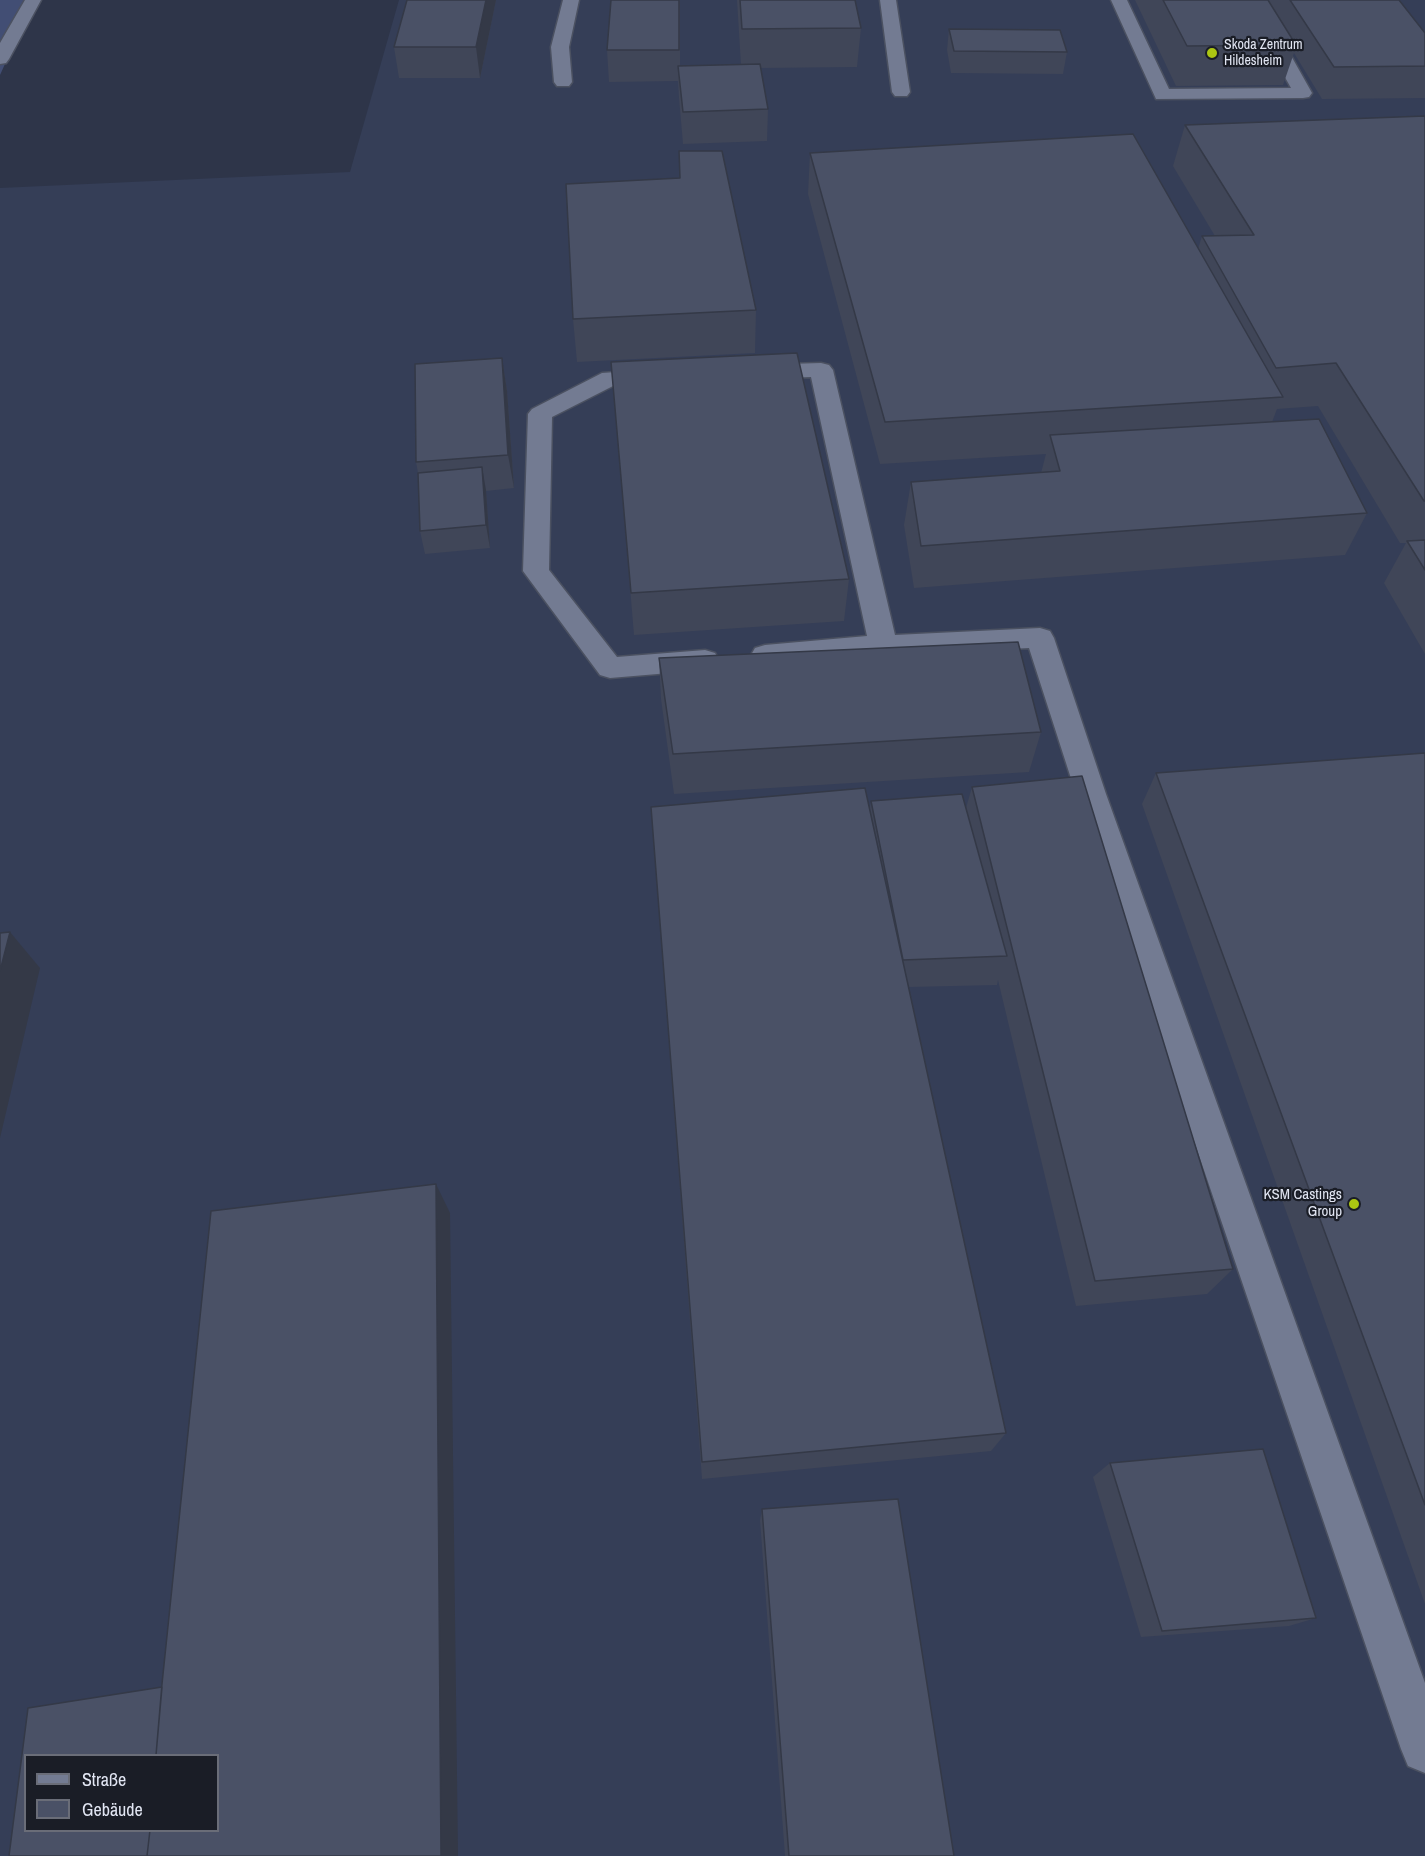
<!DOCTYPE html>
<html>
<head>
<meta charset="utf-8">
<style>
	body { margin:0 }
	#map { position:relative; width:1425px; height:1856px; overflow:hidden; background:#2e3549; font-family:"Archivo Narrow",sans-serif }
	canvas { display:block }
	.legend { position:absolute; left:24px; top:1754px; width:195px; height:78px; box-sizing:border-box; background:#1a1d26; border:2px solid #6a6d78; margin:0; padding:8px 10px; list-style:none; font-size:18px; color:#e2e6f3 }
	.legend li { display:flex; align-items:center; gap:12px; height:30px }
	.legend b { width:30px; border:2px solid #6a6d78 }
</style>
</head>
<body>
<div id="map">
<canvas width="1425" height="1856"></canvas>
<ul class="legend">
<li><b style="height:8px;background:#737b92"></b>Straße</li>
<li><b style="height:16px;background:#4a5166"></b>Gebäude</li>
</ul>
</div>
<script>
const ctx = document.querySelector('canvas').getContext('2d');
ctx.lineJoin = 'round';
function paint(path, color) {
  ctx.fillStyle = color;
  ctx.fill(path, 'evenodd');
}
function stroke(path, color, width, dash) {
  ctx.strokeStyle = color;
  ctx.lineWidth = width;
  ctx.lineCap = dash ? 'butt' : 'round';
  ctx.setLineDash(dash || []);
  ctx.stroke(path);
}
function label(font, color, halo, rows, align = 'center') {
  ctx.font = font + ' "Archivo Narrow",sans-serif';
  ctx.lineWidth = 4.5;
  ctx.setLineDash([]);
  ctx.textBaseline = 'middle';
  ctx.strokeStyle = halo;
  ctx.fillStyle = color;
  for (const [text, x, y, turn = 0] of rows) {
    ctx.save();
    ctx.translate(x, y);
    ctx.rotate((+turn || 0) * Math.PI / 180);
    ctx.textAlign = isNaN(turn) ? turn : align;
    if (halo) ctx.strokeText(text, 0, 0);
    ctx.fillText(text, 0, 0);
    ctx.restore();
  }
}
paint(new Path2D(`
	M399 0H1425V1856H0V188L350 172ZM26 1756H218V1830H26Z`), '#353e57');
paint(new Path2D(`
	M0 0H34L0 75Z`), '#424e74');
const minor = new Path2D(`
	M25 0H41L9 59 6 63 0 64V43Z
	M563 0H579L569 47 572 82 569 86H557L554 82 551 47Z
	M880 0H896L910 92 907 96H895L892 92Z
	M1111 0H1127L1169 89 1291 88 1258 29 1261 25H1273L1276 29 1312 93 1309 97 1303 98 1156 99Z
	M821 363 829 365 833 370 895 635 1040 628 1050 631 1054 638 1106 794 1425 1683V1773L1408 1766 1401 1749 1076 794 1029 648 883 655 765 665 755 662 751 655 755 648 765 645 867 636 811 377 755 379 747 377 743 372 747 367 755 365Z
	M658 369 666 371 670 376 666 381 615 385 552 417 549 570 617 657 705 650 715 653 719 660 715 667 705 670 610 678 600 675 523 571 528 414 532 409 602 373Z`);
stroke(minor, '#4b5161', 3);
paint(minor, '#737b92');
paint(new Path2D(`
	M496 0 480 78H399L394 47Z
	M611 0H680V66L741 65 737 0H855L861 28 857 67 761 68 768 109 767 141 683 144 679 98 678 81 609 82 607 50Z
	M1135 0H1399L1425 33V98L1322 99 1294 53 1283 85 1176 86Z
	M949 29 1067 52 1063 74 951 73 947 50Z
	M1425 116V654L1384 583 1406 543H1400L1318 406 1277 409 1272 422 1367 513 1345 555 914 588 904 525 911 482 1041 473 1046 454 880 464 808 194 810 153 1198 249 1202 236H1215L1173 166 1185 125Z
	M756 310 755 353 577 362 573 319Z
	M502 358 507 391 514 488 486 491 490 548 425 554 420 531 418 473 416 462Z
	M611 362 849 579 844 621 634 635Z
	M659 658 1041 732 1029 772 674 794 661 699Z
	M1425 753V1604L1142 804 1156 773Z
	M972 787 1233 1269 1207 1294 1076 1306 998 980 997 985 909 987 1006 1433 991 1451 702 1479 651 807 870 808 871 801 966 808Z
	M1110 1463 1316 1618 1289 1626 1141 1637 1093 1477Z
	M762 1509 954 1856H785L760 1520Z`), '#404658');
paint(new Path2D(`
	M486 0H496L480 78 476 47Z
	M502 358 507 391 514 488 508 455Z
	M482 467 486 490 490 548 486 525Z
	M10 932 40 968 0 1138V971Z
	M436 1184 450 1213 458 1856H441Z`), '#343947');
const building = new Path2D(`
	M407 0H486L476 47H394Z
	M611 0H679V50H607Z
	M740 0H855L861 28 742 29Z
	M1163 0H1268L1296 45 1187 46Z
	M1290 0H1399L1425 33V66L1334 67Z
	M949 29 1060 30 1067 52 954 51Z
	M760 64 768 109 683 112 678 66Z
	M1425 116V501H1424L1336 363 1276 368 1202 236 1254 235 1185 125Z
	M1133 134 1283 397 885 422 810 153Z
	M679 151H722L756 310 573 319 566 184 680 178Z
	M797 353 849 579 631 593 611 362Z
	M502 358 508 455 416 462 415 364Z
	M1319 419 1367 513 921 546 911 482 1060 471 1050 435Z
	M482 467 486 525 420 531 418 473Z
	M1425 540V570L1407 541Z
	M1018 642 1041 732 673 754 659 658Z
	M1425 753V1505L1156 773Z
	M1082 776 1233 1269 1095 1281 972 787Z
	M865 788 1006 1433 702 1462 651 807Z
	M962 794 1007 956 903 960 871 801Z
	M10 932 0 971V933Z
	M436 1184 441 1856H147L150 1830H218V1755H156L162 1684 211 1211Z
	M1263 1449 1316 1618 1162 1631 1110 1463Z
	M898 1499 954 1856H789L762 1509Z
	M162 1687 156 1755H26V1830H150L147 1856H9L28 1708Z`);
paint(building, '#4a5166');
stroke(building, '#343947', 1.5);
for (const [x, y, r, color] of [
	[1212,53,6,"#acc612"],
	[1354,1204,6,"#acc612"]
]) {
  const dot = new Path2D();
  dot.arc(x, y, r, 0, 2 * Math.PI);
  ctx.fillStyle = color;
  ctx.fill(dot);
  stroke(dot, '#1a1d26', 2);
}
label('14px', '#e2e6f3', '#1a1d26', [
	["Skoda Zentrum",1224,45],
	["Hildesheim",1224,61]
], 'left');
label('15px', '#e2e6f3', '#1a1d26', [
	["KSM Castings",1342,1195],
	["Group",1342,1212]
], 'right');
</script>
</body>
</html>
